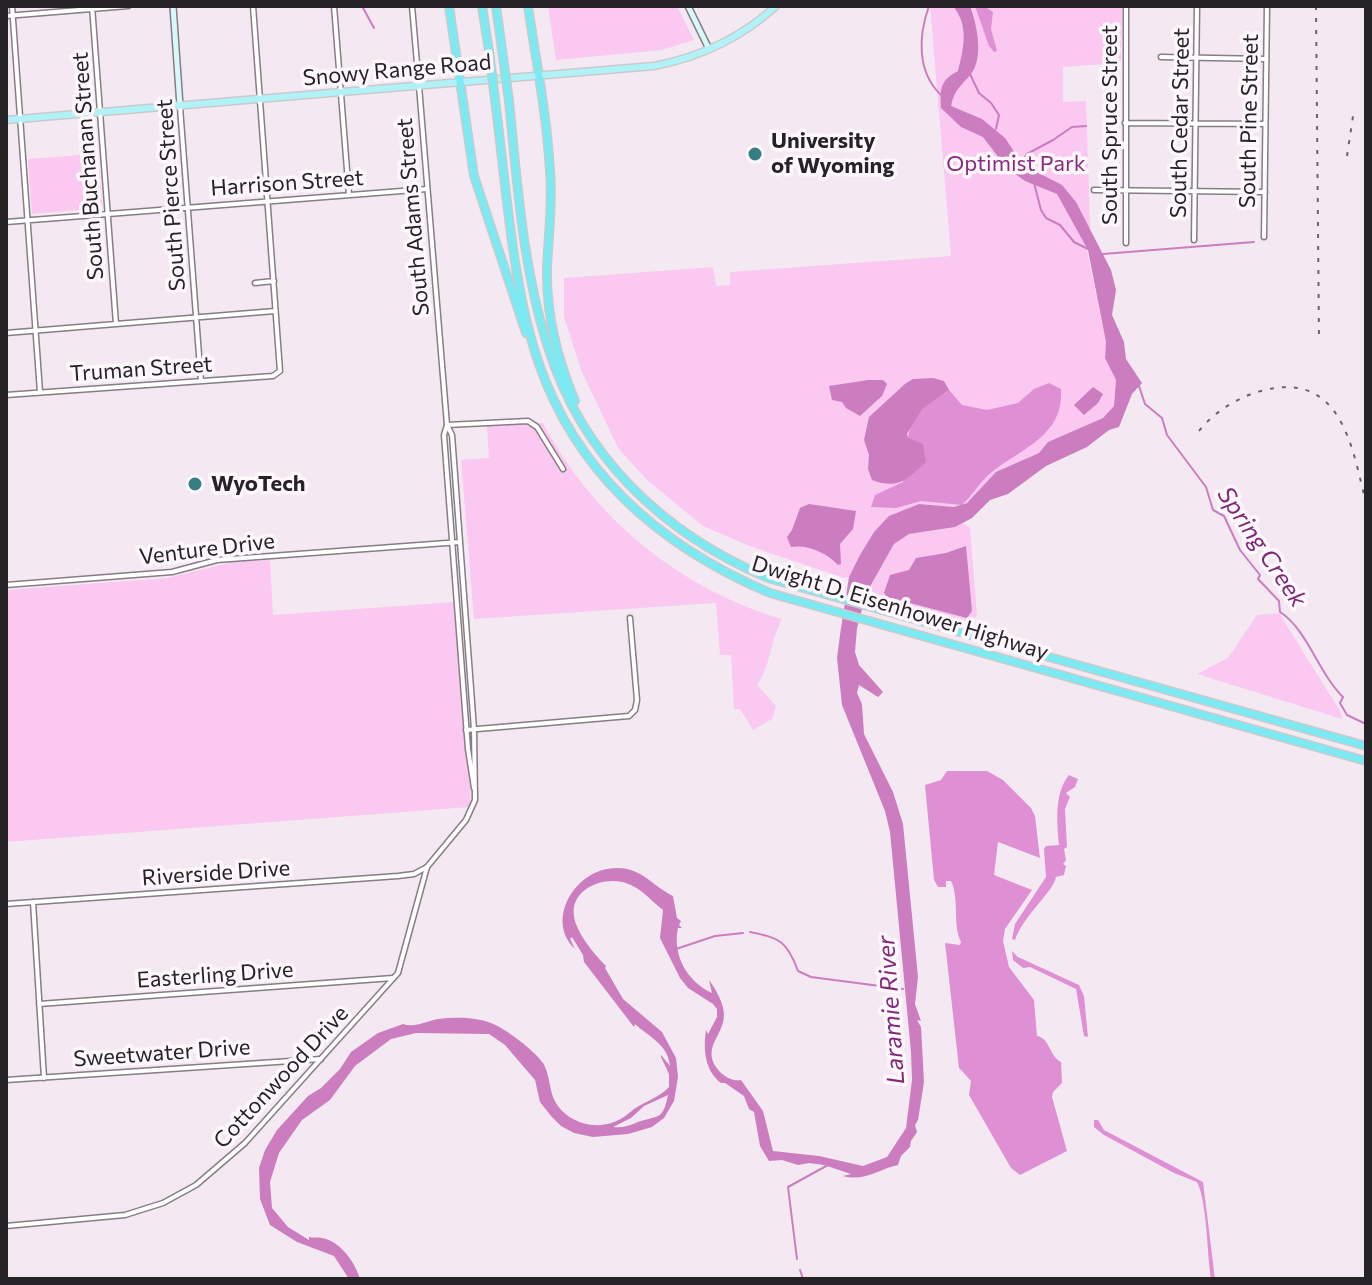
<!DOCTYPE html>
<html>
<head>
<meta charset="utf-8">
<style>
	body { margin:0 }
	#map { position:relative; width:1372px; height:1285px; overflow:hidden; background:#f4e9f2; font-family:Commissioner,sans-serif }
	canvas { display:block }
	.frame { position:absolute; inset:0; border:8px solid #262326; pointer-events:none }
</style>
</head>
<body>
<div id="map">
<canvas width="1372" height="1285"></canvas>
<div class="frame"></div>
</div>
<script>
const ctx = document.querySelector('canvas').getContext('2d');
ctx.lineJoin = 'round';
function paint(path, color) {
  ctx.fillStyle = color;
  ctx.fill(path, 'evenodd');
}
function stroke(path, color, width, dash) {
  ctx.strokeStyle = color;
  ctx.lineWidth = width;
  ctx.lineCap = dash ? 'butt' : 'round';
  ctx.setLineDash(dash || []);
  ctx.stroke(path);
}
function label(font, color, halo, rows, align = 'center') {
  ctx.font = font + ' Commissioner,sans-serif';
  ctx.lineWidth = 7;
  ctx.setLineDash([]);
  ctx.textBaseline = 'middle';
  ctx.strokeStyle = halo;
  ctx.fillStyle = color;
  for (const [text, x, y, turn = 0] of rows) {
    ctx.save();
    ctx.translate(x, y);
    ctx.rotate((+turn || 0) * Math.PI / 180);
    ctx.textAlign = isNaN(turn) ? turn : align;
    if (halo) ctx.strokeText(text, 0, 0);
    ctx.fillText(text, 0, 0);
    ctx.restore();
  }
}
paint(new Path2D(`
	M548 6H677L694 40 662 50 556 60Z
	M930 6H1122L1121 63 1063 67V102L1086 101 1090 226 1089 245 1086 246 1106 342 1105 358 1116 380 1114 406 1103 418 1048 442 1039 453 1027 458 967 503 954 507 919 504 874 532 849 577 844 578 752 547 703 526 647 480 618 448 582 372 564 317V278L713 267 716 286 730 285V272L951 256Z
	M80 155 82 172 100 171 102 208 32 214 28 159Z
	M543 423C592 517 680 589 782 619 770 641 771 665 757 685L776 706 772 719 753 730 740 709H734L731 655H720L716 603 474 619 461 460 489 458 487 426Z
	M962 523 970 527 977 615 965 627 865 597 894 544 909 534 954 527Z
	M270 560 273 615 455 602 465 749 471 784 470 807 6 842V590L167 578 233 562Z
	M1279 613 1340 711 1342 719 1197 674 1228 658 1257 615Z`), '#fac8f1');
paint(new Path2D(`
	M975 6H984L993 12 991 29 997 51 994 52 989 46Z
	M1049 383 1061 389C1064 436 1022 448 992 472 980 481 973 495 962 505L921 501 896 508 871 507 875 495 903 482C906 457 904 428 922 408 929 401 941 397 949 390L962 405 987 410 1018 403 1034 389Z
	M947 771H987L1003 780 1031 808 1035 816 1040 858 998 842 994 875 1032 890 1005 929 1003 941 1009 967 1034 1000 1037 1036C1050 1038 1049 1056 1061 1062L1062 1083 1053 1092 1052 1097 1067 1151 1020 1175 1011 1168 969 1095 971 1081 959 1068 945 943 960 945 961 942C952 923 960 900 951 881H946V887H938L934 880 925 785 941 780Z
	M1069 775 1078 779 1075 787 1066 793 1070 797 1065 809 1067 847 1064 849 1066 860 1063 864 1066 866 1064 875 1056 877C1054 891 1023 916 1015 940L1012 939 1015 924 1046 877 1044 849 1046 846 1059 845C1057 823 1054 793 1069 775Z
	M1012 951 1018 957 1079 985 1084 996 1088 1037 1084 1036 1076 989 1030 967 1023 968 1013 960Z
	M1094 1120H1098L1104 1130 1203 1182 1215 1279H1211C1207 1254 1207 1201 1197 1182L1174 1173 1104 1135 1094 1127Z`), '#df90d4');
paint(new Path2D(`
	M953 6H970C977 25 984 57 971 74 961 86 954 90 951 106L982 119 1005 138 1023 165 1062 185 1076 202 1111 270 1116 290 1112 315 1124 342 1126 359 1142 383 1132 394 1119 427 1109 430 1087 447 1046 466 1008 494 990 500 972 518 955 527 909 534 894 544 866 594 857 628 855 652 859 665 883 692 878 697 859 685 857 693 862 704 864 734 893 792 903 824 918 977 915 1004 921 1021 917 1020 921 1027 924 1082 918 1120 915 1125 917 1132 911 1141 910 1147 901 1156 898 1165C879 1169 865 1182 843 1176L851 1174 824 1165 809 1163 798 1165 782 1160 769 1161 760 1146 754 1112 749 1109 744 1096 725 1083H721C705 1071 703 1050 706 1030L708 1034 717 1017V1009L713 1004 688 988 680 978 660 938 663 910C650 900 640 886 622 882 601 877 570 890 574 916 576 934 598 958 606 966L605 968 623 999 662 1032 676 1058 678 1077 674 1101 664 1118 652 1127 628 1134 593 1137 574 1133 561 1126 551 1116 540 1102 535 1080 505 1045 489 1034 416 1033 391 1039 355 1066 330 1100 302 1120 279 1153 270 1182 272 1208 288 1227 309 1240V1237C313 1238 318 1237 322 1238 340 1241 355 1262 360 1279H349L334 1256 297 1242 270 1225 260 1199 259 1168 265 1150 277 1130 308 1096 321 1088 340 1069 351 1052 378 1033 403 1024C415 1028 426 1021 438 1019 455 1017 476 1017 491 1023 505 1028 535 1051 543 1063 549 1073 549 1085 553 1097 562 1120 591 1131 614 1122 621 1120 628 1114 634 1109 646 1101 660 1097 669 1087V1074L661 1057V1055L670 1066C668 1044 649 1037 635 1024L634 1027 584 962 583 955 572 937 570 939 575 949C546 921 573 875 607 869 639 863 649 884 673 896L677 918 681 921 679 925 682 928H678C672 956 688 982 712 993L709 980C716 989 724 1004 724 1015 724 1028 714 1039 712 1049 708 1066 728 1083 741 1080L763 1111 773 1151 819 1156 863 1166 887 1157 906 1128 912 1080 911 1052 890 832 885 811 842 705 837 658 840 635 849 577 860 555 874 532 889 516 919 504 954 507 967 503 996 472 1039 453 1048 442 1103 418 1114 406 1116 380 1105 358 1106 342 1088 250 1057 194 1025 181 1006 167 983 137 961 127 941 108C940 89 940 80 958 71 964 47 969 26 953 6ZM668 1095C663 1121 658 1115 638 1122 629 1126 623 1128 613 1127L631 1118 644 1106Z
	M933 378 944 381 949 390 922 409 907 434 908 438 923 444 926 462C907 479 899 490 872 480L868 469 869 455 864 440 869 417 905 384 913 379Z
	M868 380H883L887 384 882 396 860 416 846 408 842 402 832 400 829 386Z
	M1093 387 1103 394 1098 403 1084 415 1074 405Z
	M809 504 856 511 853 529 840 544 841 564 838 565C827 553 808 544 791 547L787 537 792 530 800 508Z
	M966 546 972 611 967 618 887 597 884 593 890 575 909 570 916 558 946 553Z`), '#cb7dbf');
stroke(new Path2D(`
	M362 6 374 28
	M929 6C918 37 917 72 941 95
	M970 74 979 93 991 103 999 115 996 129
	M1020 164 1027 154 1053 140 1072 127 1086 126
	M1034 183 1041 210 1046 218 1060 225 1074 242 1090 250
	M1103 254 1254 242
	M1138 383 1145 404 1162 418 1167 435 1206 487 1213 510 1224 516 1240 550 1260 575 1258 579 1279 601 1280 612C1307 629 1319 674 1343 697L1340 703 1347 715 1366 724
	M750 932C780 938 787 941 798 971L811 977 903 989
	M676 949 715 936 743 933
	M797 1259 788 1187 828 1165
	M800 1270 803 1279`), '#cb7dbf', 2);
const minor = new Path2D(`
	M12 6 40 392
	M92 6 116 324
	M334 6 349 195
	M412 6 419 86
	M6 16 128 6
	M1161 57 1266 59
	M180 107 201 381
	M1125 123 1265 124
	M1094 190 1265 192
	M6 222 427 189
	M1264 237 1267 6
	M1194 240 1197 6
	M1126 243V6
	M255 283 274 281
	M6 333 275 311
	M6 395 273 376 280 371 253 6
	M447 425 528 421 537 427 563 469
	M466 730 629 716 635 710 637 700 630 618
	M33 902 44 1078
	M6 904 398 876 414 874 427 867
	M39 1004 393 978
	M6 1080 321 1059`);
const tertiary = new Path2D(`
	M419 86 447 425 444 435 468 749 474 788
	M6 585 172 572 217 560 460 542
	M6 1226 125 1215 163 1203 196 1185 245 1143 398 973 427 867 466 820 475 800 474 729 452 435 447 425`);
const secondary = new Path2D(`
	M173 6 180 106
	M688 6 709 49`);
const primary = new Path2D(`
	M6 120 654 66C701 57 741 38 776 6`);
const motorway = new Path2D(`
	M449 6 474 176 526 333
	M482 6 490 58
	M496 6 503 57
	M528 6C536 61 547 116 550 171 553 204 548 237 547 269 546 316 557 358 575 401
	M495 100C506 183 512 287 539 364 578 476 664 548 770 593L1366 761
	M509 101C517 181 523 270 548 347 582 457 664 534 768 578L1366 746`);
stroke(minor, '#877d85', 7);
stroke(tertiary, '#877d85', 7);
stroke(secondary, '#877d85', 8);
stroke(primary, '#cbcacb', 9);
stroke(motorway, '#cbcacb', 10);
stroke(minor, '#fff', 4);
stroke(tertiary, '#fff', 4);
stroke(secondary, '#d8f9fb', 5);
stroke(primary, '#b0f2f7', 6);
stroke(motorway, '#7ceaf2', 7);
stroke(new Path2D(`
	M1316 6 1319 340
	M1347 156 1353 116
	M1199 431C1214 412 1238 397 1261 391 1341 369 1352 446 1366 503`), '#6a6469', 2, [4, 8]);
const motorwayBridge = new Path2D(`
	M503 57 509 101
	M490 58 495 100`);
stroke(motorwayBridge, '#cbcacb', 10, []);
stroke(motorwayBridge, '#7ceaf2', 7);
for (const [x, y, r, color] of [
	[755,154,8,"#367e84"],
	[195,484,8,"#367e84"]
]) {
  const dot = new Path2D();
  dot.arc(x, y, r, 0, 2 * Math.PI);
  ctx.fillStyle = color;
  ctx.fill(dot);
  stroke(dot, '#fef8fd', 3);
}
label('22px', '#262326', '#fef8fd', [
	["Snowy Range Road",397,70,-5],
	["South Pine Street",1249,121,-89],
	["South Cedar Street",1180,123,-89],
	["South Spruce Street",1110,125,-90],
	["South Buchanan Street",88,166,-94],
	["Harrison Street",287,183,-4],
	["South Pierce Street",171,195,-94],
	["South Adams Street",413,217,-95],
	["Truman Street",141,369,-4],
	["Venture Drive",207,549,-7],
	["Dwight D. Eisenhower Highway",900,608,17],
	["Riverside Drive",216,873,-4],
	["Easterling Drive",215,975,-4],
	["Sweetwater Drive",162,1053,-4],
	["Cottonwood Drive",281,1077,-47]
]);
label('bold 22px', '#262326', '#fef8fd', [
	["University",771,141],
	["of Wyoming",771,166],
	["WyoTech",211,484]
], 'left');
label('22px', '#862b7d', '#fef8fd', [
	["Optimist Park",1016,164]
]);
label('italic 24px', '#822678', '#fef8fd', [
	["Spring Creek",1262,547,56],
	["Laramie River",891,1010,-94]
]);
</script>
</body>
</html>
